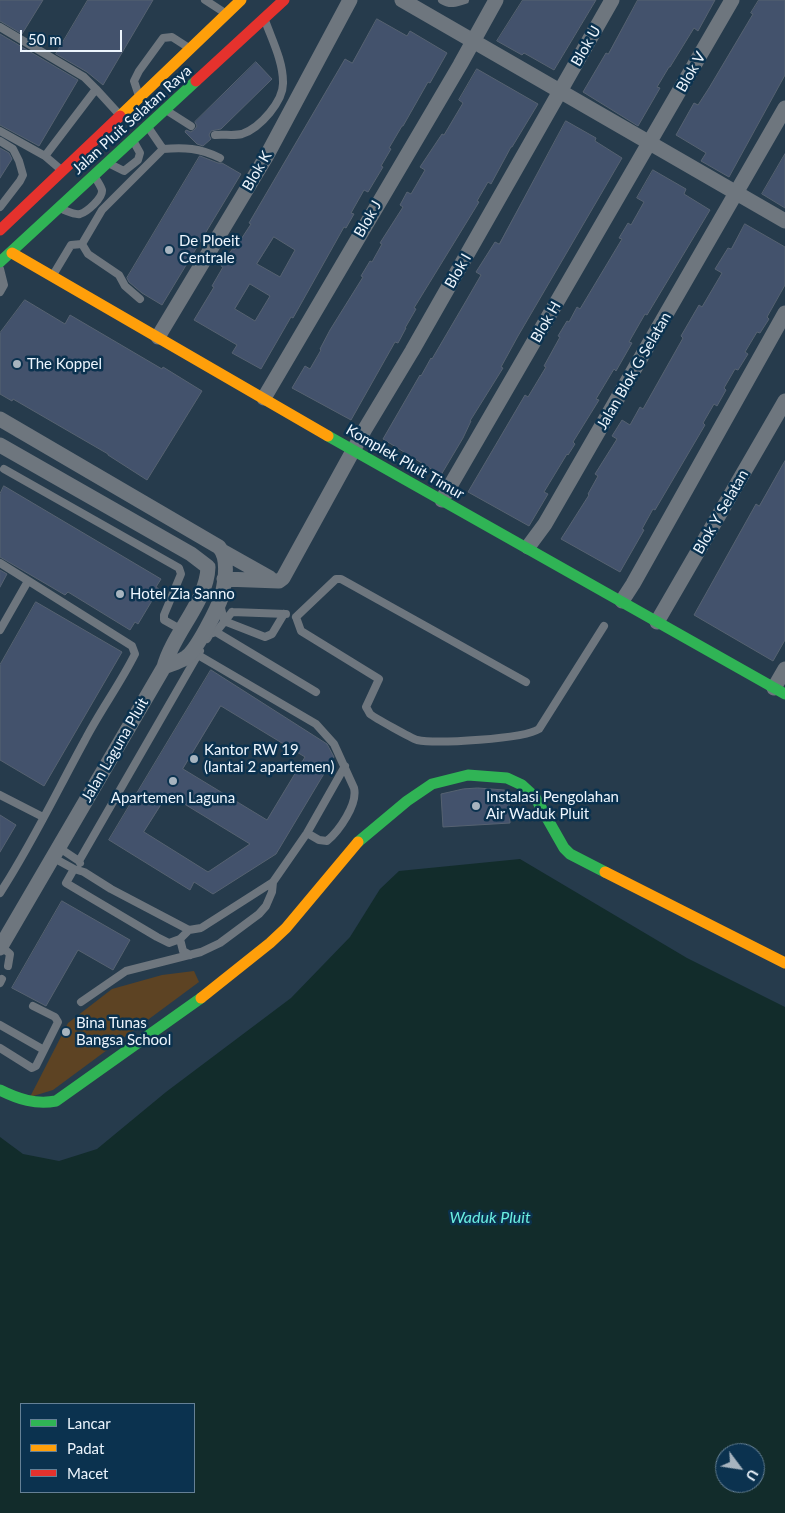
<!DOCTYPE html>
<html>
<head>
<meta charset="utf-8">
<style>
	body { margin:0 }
	#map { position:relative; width:785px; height:1513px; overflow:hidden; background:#263b4c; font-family:Lato,sans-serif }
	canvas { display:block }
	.legend { position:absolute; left:20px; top:1403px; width:175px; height:90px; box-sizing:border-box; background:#0b324f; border:1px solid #658095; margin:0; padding:6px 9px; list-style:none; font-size:15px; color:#edf5fd }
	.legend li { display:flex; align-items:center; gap:10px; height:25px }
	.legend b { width:25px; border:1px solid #658095 }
	.north { position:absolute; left:715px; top:1443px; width:50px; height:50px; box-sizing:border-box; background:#0b324f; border:1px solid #658095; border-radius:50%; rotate:121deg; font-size:14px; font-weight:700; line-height:20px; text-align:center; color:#edf5fd }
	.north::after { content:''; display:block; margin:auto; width:18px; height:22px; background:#a7b4bf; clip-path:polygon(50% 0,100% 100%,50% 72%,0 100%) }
	.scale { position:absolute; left:20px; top:30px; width:102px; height:22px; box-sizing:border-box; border:2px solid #edf5fd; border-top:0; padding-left:6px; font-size:15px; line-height:18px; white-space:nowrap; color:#edf5fd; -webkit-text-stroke:4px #0b324f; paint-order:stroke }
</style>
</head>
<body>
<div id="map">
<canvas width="785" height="1513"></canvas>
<ul class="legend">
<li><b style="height:6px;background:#30b455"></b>Lancar</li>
<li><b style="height:6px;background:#ff9f0a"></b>Padat</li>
<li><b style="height:6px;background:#e5322d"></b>Macet</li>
</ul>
<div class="north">U</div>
<div class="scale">50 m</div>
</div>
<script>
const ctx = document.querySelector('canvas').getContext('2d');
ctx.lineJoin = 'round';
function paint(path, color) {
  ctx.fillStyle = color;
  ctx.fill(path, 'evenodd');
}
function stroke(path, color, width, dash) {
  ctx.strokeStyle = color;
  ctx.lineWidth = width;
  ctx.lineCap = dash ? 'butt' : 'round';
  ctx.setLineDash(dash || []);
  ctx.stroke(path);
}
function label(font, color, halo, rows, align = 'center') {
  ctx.font = font + ' Lato,sans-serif';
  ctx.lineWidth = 5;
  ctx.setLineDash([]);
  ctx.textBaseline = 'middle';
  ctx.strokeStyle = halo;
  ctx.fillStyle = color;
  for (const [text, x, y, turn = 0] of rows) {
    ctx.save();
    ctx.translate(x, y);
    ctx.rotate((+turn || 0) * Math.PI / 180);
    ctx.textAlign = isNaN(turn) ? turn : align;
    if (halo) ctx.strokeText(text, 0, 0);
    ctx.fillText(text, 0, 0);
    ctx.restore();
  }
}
paint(new Path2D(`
	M194 971 199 982 53 1090 30 1097 68 1023 112 989 162 975Z`), '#5d4323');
paint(new Path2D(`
	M520 859 687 958 785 1007V1513H0V1137L23 1154 59 1161 97 1149 166 1092 291 998 350 937 380 889 399 871ZM21 1404H194V1492H21ZM725 1453H755V1483H725Z`), '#122c2b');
const building = new Path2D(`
	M0 0H43L22 34 0 21Z
	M88 0H153L103 85 87 72 56 54Z
	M523 0H596L554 70 524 53 522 55 497 41Z
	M638 0H715L698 31 694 28 670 67H669L657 87 660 88 638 126 583 92 606 53 608 54Z
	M759 0H785V75L729 177 701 161 706 153 676 135 694 103 698 105 709 88 753 14 751 13Z
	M377 19 407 36 410 31 447 53 430 83 428 82 403 126H402L389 148 391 149 381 166 383 167 368 192 364 190 351 213 354 214 346 228 344 227 293 318 291 317 261 369 232 353 237 345 194 320 214 287 212 286 223 267 221 266 233 248 234 250 251 224 249 223 345 59 352 63ZM274 237 295 250 280 277 257 264ZM250 284 270 296 255 321 235 309Z
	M0 34 78 80 39 146 0 125Z
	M256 62 272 79 221 129 211 131 209 135 211 139 203 146 197 144 185 132 186 130 191 132 195 129 197 126 195 122Z
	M477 69 538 104 512 147H511L491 184 488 182 477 201 479 202 414 308 416 309 405 328H406L398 343 395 342 351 420 292 388 305 366 310 369 321 350 320 349 330 330 363 277 361 276 370 261 372 262 382 244 380 243 403 207 400 205 407 192 411 194 425 170 420 167 442 134 444 135 463 103 459 100Z
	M566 121 596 138 595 141 622 158 518 336 501 367 503 368 470 421H471L463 438 441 475 383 439 420 375 421 376 431 358 432 359 466 301 481 275 476 272 495 242 499 244Z
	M0 148 9 153 12 159 0 178Z
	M785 154V208L762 194Z
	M200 156 218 163H222L241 174 162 305 142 293 129 282 127 278Z
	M653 170 686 189 684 194 710 210 647 315 645 314 629 342 632 343 616 371 614 369 596 399 599 400 573 442 575 444 568 455 567 454 544 492 548 494 529 526 468 492 525 395 528 397 546 367 544 366 560 337 558 336 567 321 569 322 577 307 580 309 622 239 619 238 628 223 631 225 644 202 637 198Z
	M745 224 785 247V285L767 317 769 319 760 333 757 332 745 352 748 354 738 370 735 369 724 388 726 390 717 406 714 404 703 423 705 425 655 510 653 509 642 529 644 530 620 572 561 539 589 495 588 494 598 476 595 474 617 439 612 436 622 420 630 425 640 407 643 409 683 338 681 336 699 305 702 307 722 273 715 269 728 248 731 249Z
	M25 300 65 324 70 315 162 369 163 367 202 391 147 480 108 455V454L13 399 12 401 0 394V333Z
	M785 461V640L773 661 694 615 756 504 759 506Z
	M4 486 161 579 156 587 159 589 138 624 135 622 130 630 68 592 65 595 0 557V494Z
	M0 570 7 574 0 587Z
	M36 602 122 652 44 786 0 760V665Z
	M211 670 327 744 334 757 276 854 213 894 194 882 190 890 109 840ZM221 706 305 757 267 820 183 769ZM168 794 250 844 208 872 144 832Z
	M478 788 504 790 509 792 510 823 443 827 441 794 463 789Z
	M0 815 16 825 0 852Z
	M62 901 130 940 113 970 78 950 46 1006 12 988Z`);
paint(building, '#43526c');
stroke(building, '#566271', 1);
stroke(new Path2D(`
	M205 0 222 11
	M442 0C450 5 456 3 465 0
	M0 27 84 77 96 89
	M138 93 134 81 139 71 163 38 172 37 186 46
	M169 112 191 126
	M150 130 163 149
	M0 131 45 156
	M215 135C223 134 234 136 242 134 260 128 284 101 283 82 283 62 273 42 266 23
	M0 141 13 149 19 161 23 175 20 181 0 207
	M110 164 124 171 138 160 140 153 135 144
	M59 168 45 156 96 89 117 112
	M64 210C69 212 75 215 80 214 87 212 103 198 102 190 101 187 98 182 96 179
	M82 244 102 210 163 149C184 147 200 148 220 158
	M82 244 88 254 119 275 125 286 140 299
	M0 269 4 285 0 292
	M53 275 71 245 82 244
	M4 469 179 568 181 574 164 615V620L182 630
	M0 563 132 646 135 654C120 684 100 711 85 740 57 791 32 844 0 893
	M220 604 224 621 265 637 272 634 284 614
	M232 612 286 614
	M296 617 301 631 379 679 366 707C368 710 369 712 370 714 375 718 411 738 417 740 436 744 524 739 539 729L604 626
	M296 617 336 579H341L526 682
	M0 630 28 581
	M216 632 316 692
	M207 639 210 634 216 632 232 612
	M198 655 316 724 334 744 354 788C358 804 339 831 327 841L319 840 307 833
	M0 795 43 817
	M58 847 79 861 80 863
	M52 857 74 869 84 872 111 889 189 930 201 928 273 882 307 833 345 766
	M79 861 200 651
	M74 869 66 883 157 937 169 943 180 939 189 930
	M180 939 183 951 190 955
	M1 946 10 954 8 966
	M0 983 2 979
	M81 1002 126 971 201 952 220 943 259 914 266 906 272 892 273 882
	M0 1025 44 1050
	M0 1048 32 1068 36 1066 58 1022 55 1017 33 1006`), '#6e767e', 8);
stroke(new Path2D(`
	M402 0 785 221
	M158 337 266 157 350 0
	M264 398 460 65 496 0
	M0 419 219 547C229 558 225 582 222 595 218 608 196 652 185 658 179 662 171 664 164 667
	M0 445 191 554 208 567C207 602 173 633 164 667L0 948
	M442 500 732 0
	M528 547 545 524 785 108
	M222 551 270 578
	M224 579 279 581 283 578 365 429 412 351 612 0
	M622 601 633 584 785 313
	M657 622 785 401
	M774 688 785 669`), '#6e767e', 15);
stroke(new Path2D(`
	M0 262 196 81
	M328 436 785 694
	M358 842 407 801 432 784 468 775 507 778 522 785 535 797 564 848 570 854 605 872
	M0 1090C18 1099 36 1105 56 1101L201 998`), '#30b455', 11);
stroke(new Path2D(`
	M120 116 241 0
	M12 253 328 436
	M605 872 785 963
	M201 998 270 943 286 928 358 842`), '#ff9f0a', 11);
stroke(new Path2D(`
	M196 81 284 0
	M0 230 120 116`), '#e5322d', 11);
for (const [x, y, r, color] of [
	[169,250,5,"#a7b4bf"],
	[17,364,5,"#a7b4bf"],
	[120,594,5,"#a7b4bf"],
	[194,759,5,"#a7b4bf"],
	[173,781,5,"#a7b4bf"],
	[476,806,5,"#a7b4bf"],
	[66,1032,5,"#a7b4bf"]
]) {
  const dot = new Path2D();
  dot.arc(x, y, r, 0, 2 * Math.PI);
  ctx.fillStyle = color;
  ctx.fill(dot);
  stroke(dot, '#0b324f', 2);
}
label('15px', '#edf5fd', '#0b324f', [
	["Blok U",586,46,-60],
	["Blok V",691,72,-60],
	["Jalan Pluit Selatan Raya",132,120,-42],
	["Blok K",257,171,-60],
	["Blok J",368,219,-60],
	["Blok I",458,271,-60],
	["Blok H",546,322,-60],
	["Jalan Blok G Selatan",634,371,-60],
	["Komplek Pluit Timur",405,462,30],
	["Blok Y Selatan",721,512,-60],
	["Jalan Laguna Pluit",115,750,-60]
]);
label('15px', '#edf5fd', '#0b324f', [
	["De Ploeit",179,241],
	["Centrale",179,258],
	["The Koppel",27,364],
	["Hotel Zia Sanno",130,594],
	["Kantor RW 19",204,750],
	["(lantai 2 apartemen)",204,767],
	["Instalasi Pengolahan",486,797],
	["Air Waduk Pluit",486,814],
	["Apartemen Laguna",173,798,"center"],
	["Bina Tunas",76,1023],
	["Bangsa School",76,1040]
], 'left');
label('italic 16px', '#6beee1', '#0b324f', [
	["Waduk Pluit",490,1218]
]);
</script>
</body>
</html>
